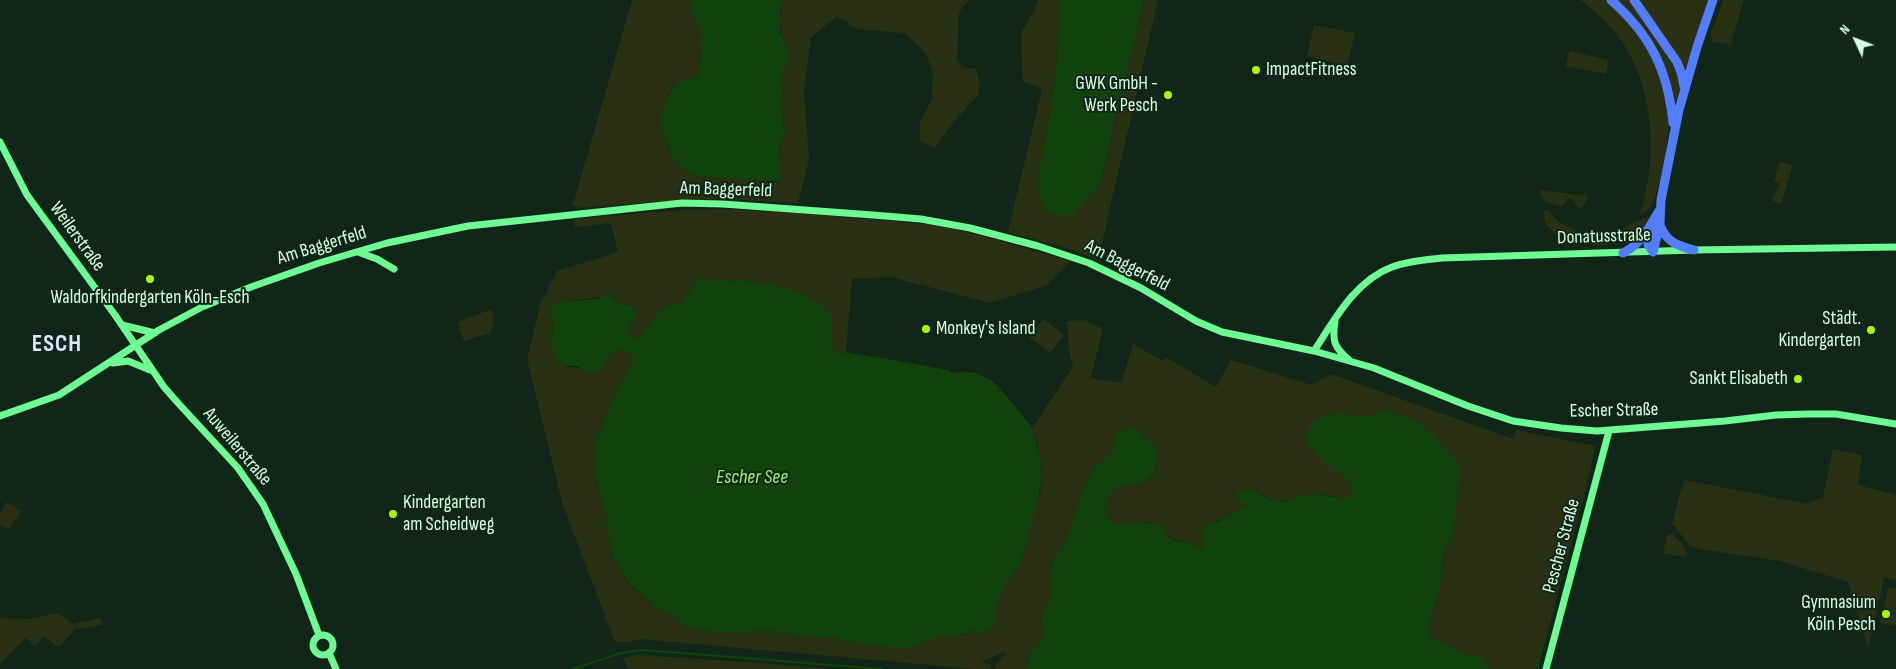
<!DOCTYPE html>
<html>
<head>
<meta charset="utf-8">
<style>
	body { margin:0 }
	#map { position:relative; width:1896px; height:669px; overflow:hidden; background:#102619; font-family:"Sofia Sans Condensed",sans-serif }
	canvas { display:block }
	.north { position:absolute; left:1831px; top:15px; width:50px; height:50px; -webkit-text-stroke:4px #102619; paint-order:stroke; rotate:313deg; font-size:14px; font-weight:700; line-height:20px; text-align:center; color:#d6fee4 }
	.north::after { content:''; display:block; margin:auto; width:18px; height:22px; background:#d6fee4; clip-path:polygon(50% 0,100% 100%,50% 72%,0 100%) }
</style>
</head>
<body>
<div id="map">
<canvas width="1896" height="669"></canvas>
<div class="north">N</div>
</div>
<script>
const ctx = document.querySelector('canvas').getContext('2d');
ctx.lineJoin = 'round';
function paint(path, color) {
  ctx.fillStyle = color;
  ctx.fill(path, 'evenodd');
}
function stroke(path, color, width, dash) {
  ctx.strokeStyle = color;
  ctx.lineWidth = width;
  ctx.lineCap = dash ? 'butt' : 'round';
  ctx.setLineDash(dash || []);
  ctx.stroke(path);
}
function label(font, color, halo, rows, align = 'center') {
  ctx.font = font + ' "Sofia Sans Condensed",sans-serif';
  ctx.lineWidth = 4;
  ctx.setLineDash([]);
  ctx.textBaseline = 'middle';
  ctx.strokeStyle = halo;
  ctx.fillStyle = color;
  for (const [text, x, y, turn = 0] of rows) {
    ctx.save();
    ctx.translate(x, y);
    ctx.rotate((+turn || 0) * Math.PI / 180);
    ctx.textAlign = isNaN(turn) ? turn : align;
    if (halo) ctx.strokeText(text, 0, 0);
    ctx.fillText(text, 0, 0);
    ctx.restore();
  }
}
paint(new Path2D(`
	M632 0H690L691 5 702 30V53L698 76 675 84 671 89 662 112V129L670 152 674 161 685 170 697 177 761 179 776 182 781 181 779 149 780 143 785 135 781 104 783 94 781 74 788 60C782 39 776 21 784 0H969L959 12 957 61 965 68 976 69 979 81V94L953 123 935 148 920 141V121L932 99 933 75 926 53 905 33 857 29 837 16 811 38 804 90 809 159 798 203 724 199 683 200 580 208 573 205Z
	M1038 0H1059L1058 46 1052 103 1038 176 1100 185 1144 0H1158L1098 260 1067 248 1008 232 1042 89 1023 81 1021 33 1035 9Z
	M1580 0H1607L1636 29 1657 64 1670 115 1665 161 1656 194 1652 206 1639 216C1657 167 1655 100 1629 53 1617 31 1599 14 1580 0Z
	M1615 0H1631L1676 66 1681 85 1675 114 1669 79Z
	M1637 0H1709L1684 74Z
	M1723 0H1744L1731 44 1712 42 1710 33 1715 24Z
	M1314 25 1355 33 1347 66 1307 56Z
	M1569 51 1609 60 1606 74 1566 66Z
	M1780 161 1793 165 1781 204 1773 201 1779 183 1774 181Z
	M1541 190 1588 196 1582 209 1574 204 1576 202 1568 198 1563 206C1555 208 1544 200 1540 193Z
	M722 209 796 213 934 225 971 233 1071 261 1047 285 990 303 891 277 852 279 846 352 842 354 835 352 832 349V315C811 293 772 282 742 281 729 280 716 283 703 279L692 287 686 299 682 304 667 305 660 309 638 340 629 336C627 329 628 324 634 319L626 304 620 303 611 295C596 299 559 299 549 309L554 321 551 328 552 332 566 367C578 366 586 372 598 371L617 348 633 355 632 363 619 386 599 433 595 446 594 471 605 512 613 557 628 583 657 608 667 611 682 625 701 630 731 633 769 630 810 638 829 636 848 642 896 648H909L943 635 950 636 964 635 973 631 979 633 995 611 996 605 1007 581 1021 563 1032 525 1041 489 1042 467 1037 442 1032 428 1073 367 1069 349 1067 321 1084 320 1103 328 1091 378 1121 383 1133 344 1163 361 1166 357 1216 387 1231 360 1312 385 1331 374 1513 439 1516 430 1595 446 1590 473 1538 669H1491L1484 659 1457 651 1429 635V625L1440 586 1444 551 1453 536 1375 413 1358 418 1346 413 1329 463 1350 483 1352 494 1344 499C1335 497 1325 494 1316 494 1294 494 1284 510 1263 495 1244 508 1225 519 1203 526L1206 549 1198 547 1188 541C1172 543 1161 532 1149 522L1131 525 1112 524 1105 513 1106 502 1110 492 1124 485 1142 483 1155 472 1158 450 1134 428 1112 452 1094 466 1085 485 1066 542 1053 558 1051 597 1041 616 1043 636 1030 653 1028 669H995L997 663 1005 654 1004 652 981 662 991 665V669H975L640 639 627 642H615L563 506 527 359 540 305 557 271 618 252 611 223 575 227 574 219 680 210Z
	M1544 210H1549L1559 222 1580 233 1579 235 1595 243 1607 241 1608 245C1586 246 1541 241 1544 210Z
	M1651 215C1646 231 1638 241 1621 244L1615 235C1624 223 1639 223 1651 215Z
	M492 309 494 323 490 333 464 341 457 322Z
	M1043 319 1064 335 1050 353 1029 337Z
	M1833 449 1862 455 1858 485 1896 495V580L1884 577 1868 648 1848 582 1780 561 1699 549 1690 545 1672 524 1684 480 1809 504 1823 497Z
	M7 502 21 511 8 530 0 524V512Z
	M1668 533C1678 536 1682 544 1687 553L1685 557 1663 553Z
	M1889 587 1896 588V626L1880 623Z
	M58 613 72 624 101 618 103 625 75 629 59 648 44 636 35 647 25 638 0 664V618L29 619Z
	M637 655 761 663 833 669H629L623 658Z`), '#2a3013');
paint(new Path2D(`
	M690 0H784L780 11V33L790 56 781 74 783 94 781 104 785 136 780 143 779 149 781 178 779 181 697 177 685 170 674 161 662 129V112L673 86 679 82 698 76 702 53 701 41 702 32 695 19Z
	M1059 0H1144L1100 185 1072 216 1049 213 1040 201 1038 176 1052 103 1058 46Z
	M703 279C716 283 729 280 742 281 773 282 810 292 832 315V349L835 352 842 354 846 352 949 370 952 373 961 372 976 373 992 381 1001 389 1032 428 1040 455 1042 478 1034 519 1021 563 1007 581 996 605V619L992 628 983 632 973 631 953 637 943 635 909 648H896L848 642 829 636 810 638 769 630 731 633 701 630 682 625 667 611 657 608 628 582 613 557 605 512 594 471 595 446 599 433 619 386 632 363 633 356 617 348 598 371 590 372 576 366 562 365C551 357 551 332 554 321L549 309 559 302 597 299 609 294 620 303 637 309C637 320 625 324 629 336L638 340 660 309 667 305 682 304 696 281Z
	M1388 411C1397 415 1407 417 1415 421 1434 431 1447 450 1460 467L1453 536 1444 551 1440 586 1429 625V635L1457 651 1484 659 1491 669H1028L1030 653 1043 636 1041 616 1051 597 1053 558 1066 542 1085 485 1094 466 1112 452 1116 432 1134 428 1158 450 1155 472 1142 483 1124 485 1110 493 1106 502 1105 513 1112 524C1129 525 1145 522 1162 524L1167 537 1180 542 1188 541 1198 547 1205 549 1201 538 1203 526 1219 521 1247 506 1235 498 1238 490H1251L1271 500 1284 502 1294 497 1316 494 1344 499 1352 494 1350 483 1307 444 1305 433 1315 421 1330 414 1346 413 1358 417Z`), '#13430c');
stroke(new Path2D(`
	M573 669 621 653 643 650 882 669
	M1536 669 1542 649V637`), '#13430c', 2);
stroke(new Path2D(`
	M0 142 27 195 115 315 164 387 178 403 238 468 263 504 296 574 319 635
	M358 252 377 259 394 269
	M1335 322C1332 341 1334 347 1349 360
	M122 325 155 333
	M1314 351C1335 319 1355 281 1392 267 1408 261 1426 260 1442 258L1694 250 1896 247
	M113 363 128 361 150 370
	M0 416 59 395 159 330 202 307 251 287 319 263 387 243 468 226 682 203 723 204 873 215 921 219 970 228 1038 246 1089 263 1141 288 1196 321 1222 332 1314 351 1374 368 1468 406 1513 421 1561 428 1597 431 1725 421 1776 415 1808 414H1836L1896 424
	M313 645a10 10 0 1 1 20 0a10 10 0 1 1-20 0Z
	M329 653 336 669
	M1546 669 1609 431`), '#6ffb94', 7);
stroke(new Path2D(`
	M1611 0C1651 35 1668 71 1673 123
	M1634 0 1677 62 1681 72 1684 86
	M1660 225C1666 242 1678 246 1694 250
	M1653 252 1660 224 1661 200 1679 110 1697 47 1713 0
	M1653 252 1648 245 1653 227
	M1623 253C1642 244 1649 227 1659 211`), '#547dfb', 9);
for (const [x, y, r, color] of [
	[1256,70,5,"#a8f907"],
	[1168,95,5,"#a8f907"],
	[150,279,5,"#a8f907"],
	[926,329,5,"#a8f907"],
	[1871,330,5,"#a8f907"],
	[1798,379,5,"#a8f907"],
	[393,514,5,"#a8f907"],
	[1886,614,5,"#a8f907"]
]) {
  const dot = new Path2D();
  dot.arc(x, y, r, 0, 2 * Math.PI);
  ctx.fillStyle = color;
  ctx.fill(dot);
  stroke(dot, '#102619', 2);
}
label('19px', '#d6fee4', '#102619', [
	["ImpactFitness",1266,70,"left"],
	["GWK GmbH -",1158,84],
	["Werk Pesch",1158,106],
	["Waldorfkindergarten Köln-Esch",150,298,"center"],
	["Städt.",1861,319],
	["Kindergarten",1861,341],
	["Monkey's Island",936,329,"left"],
	["Sankt Elisabeth",1788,379],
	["Kindergarten",403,503,"left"],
	["am Scheidweg",403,525,"left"],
	["Gymnasium",1876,603],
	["Köln Pesch",1876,625]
], 'right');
label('19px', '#d6fee4', '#102619', [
	["Am Baggerfeld",726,190,2],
	["Weilerstraße",77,237,54],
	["Donatusstraße",1604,237,-2],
	["Am Baggerfeld",322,246,-17],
	["Am Baggerfeld",1127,266,27],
	["Escher Straße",1614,411,-1],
	["Auweilerstraße",237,447,50],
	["Pescher Straße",1562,546,-75]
]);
label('italic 20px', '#94fb67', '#102619', [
	["Escher See",752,478]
]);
ctx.letterSpacing = '1px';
label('bold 24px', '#d8e7fe', '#102619', [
	["ESCH",57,345]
]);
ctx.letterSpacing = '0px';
</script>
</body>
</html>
